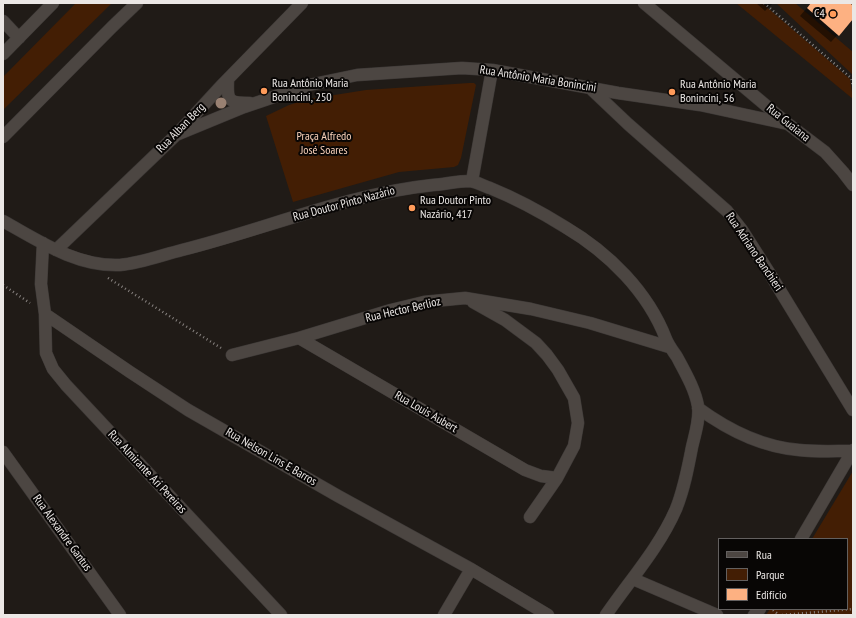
<!DOCTYPE html>
<html>
<head>
<meta charset="utf-8">
<style>
	body { margin:0 }
	#map { position:relative; width:856px; height:618px; overflow:hidden; background:#201b17; font-family:"PT Sans Narrow",sans-serif }
	canvas { display:block }
	.frame { position:absolute; inset:0; border:4px solid #ebe7e5; pointer-events:none }
	.legend { position:absolute; left:718px; top:538px; width:130px; height:72px; box-sizing:border-box; background:#080605; border:1px solid #63605f; margin:0; padding:5px 7px; list-style:none; font-size:12px; color:#ebe7e5 }
	.legend li { display:flex; align-items:center; gap:8px; height:20px }
	.legend b { width:20px; border:1px solid #63605f }
</style>
</head>
<body>
<div id="map">
<canvas width="856" height="618"></canvas>
<div class="frame"></div>
<ul class="legend">
<li><b style="height:5px;background:#4c4642"></b>Rua</li>
<li><b style="height:11px;background:#431e04"></b>Parque</li>
<li><b style="height:11px;background:#fdb182"></b>Edifício</li>
</ul>
</div>
<script>
const ctx = document.querySelector('canvas').getContext('2d');
ctx.lineJoin = 'round';
function paint(path, color) {
  ctx.fillStyle = color;
  ctx.fill(path, 'evenodd');
}
function stroke(path, color, width, dash) {
  ctx.strokeStyle = color;
  ctx.lineWidth = width;
  ctx.lineCap = dash ? 'butt' : 'round';
  ctx.setLineDash(dash || []);
  ctx.stroke(path);
}
function label(font, color, halo, rows, align = 'center') {
  ctx.font = font + ' "PT Sans Narrow",sans-serif';
  ctx.lineWidth = 4;
  ctx.setLineDash([]);
  ctx.textBaseline = 'middle';
  ctx.strokeStyle = halo;
  ctx.fillStyle = color;
  for (const [text, x, y, turn = 0] of rows) {
    ctx.save();
    ctx.translate(x, y);
    ctx.rotate((+turn || 0) * Math.PI / 180);
    ctx.textAlign = isNaN(turn) ? turn : align;
    if (halo) ctx.strokeText(text, 0, 0);
    ctx.fillText(text, 0, 0);
    ctx.restore();
  }
}
paint(new Path2D(`
	M76 3H112L3 110V77Z
	M736 3H762L850 79 853 99Z
	M776 3H795L853 52V75Z
	M469 83H474L476 85 461 158 458 165 454 167 399 172 293 202 266 116 289 105 309 99 366 90Z
	M853 471V615H766L770 609H847V539H812Z`), '#431e04');
paint(new Path2D(`
	M756 3H773L765 11Z
	M811 3H849L853 7V18L831 42 800 16Z`), '#0007');
paint(new Path2D(`
	M811 3H850L853 6V19L839 36 807 8Z`), '#fdb182');
const street = new Path2D(`
	M644 3 788 124 825 152 843 172 853 185
	M3 21 19 38
	M3 54 53 3
	M228 79C227 101 228 103 250 103
	M589 87 628 124 727 211 742 230 770 274 853 410
	M176 135 244 107 309 85 357 75 462 68 492 70 618 93 700 105 788 124
	M3 137 112 27 137 3
	M472 181 492 70
	M3 221C39 241 77 267 120 265 141 263 162 255 182 250 266 229 347 194 433 185 445 184 458 181 470 181 477 182 484 186 490 188 517 199 541 212 565 227 609 253 648 292 666 339 669 346 673 351 677 357 685 372 695 389 698 406 700 419 695 434 692 447 688 468 684 489 676 509 659 548 630 580 606 615
	M43 243 41 284 45 314 46 353 53 369 66 385 281 615
	M56 250 176 135 222 85 302 3
	M473 302 505 320 536 343 547 355 558 370 574 398 578 423 574 446 557 478 530 517
	M45 314 130 372 188 410 338 496 471 569 548 615
	M299 338 525 470 541 476 557 478
	M232 355 299 338 391 310 424 302 465 298 531 309 590 323 669 347
	M698 408C728 430 762 447 799 450 816 452 834 451 851 451
	M3 452 120 615
	M801 539 853 450
	M633 579 717 615
	M444 615 471 569
	M754 615 760 609`);
stroke(street, '#3c3836', 13);
stroke(new Path2D(`
	M764 3 851 78 853 87
	M108 278 221 348
	M3 285 30 303
	M773 610 779 615
	M782 615 853 609`), '#888380', 2.5, [1, 3]);
stroke(street, '#4c4642', 12);
ctx.fillStyle = '#998172';
for (const [x, y] of [
	[221,103]
]) {
  ctx.beginPath();
  ctx.arc(x, y, 5.5, 0, 2 * Math.PI);
  ctx.fill();
}
for (const [x, y, r, color] of [
	[833,14,4,"#ff9b5a"],
	[264,91,4,"#ff9b5a"],
	[672,92,4,"#ff9b5a"],
	[412,208,4,"#ff9b5a"]
]) {
  const dot = new Path2D();
  dot.arc(x, y, r, 0, 2 * Math.PI);
  ctx.fillStyle = color;
  ctx.fill(dot);
  stroke(dot, '#080605', 1.5);
}
label('12px', '#ebe7e5', '#080605', [
	["C4",825,14,"right"],
	["Rua Antônio Maria",272,84],
	["Bonincini, 250",272,98],
	["Rua Antônio Maria",680,85],
	["Bonincini, 56",680,99],
	["Rua Doutor Pinto",420,201],
	["Nazário, 417",420,215]
], 'left');
label('12px', '#ebe7e5', '#080605', [
	["Rua Antônio Maria Bonincini",538,79,9],
	["Rua Guaiana",788,123,39],
	["Rua Alban Berg",181,128,-46],
	["Rua Doutor Pinto Nazário",344,204,-15],
	["Rua Adriano Banchieri",754,252,56],
	["Rua Hector Berlioz",403,310,-13],
	["Rua Louis Aubert",426,412,30],
	["Rua Nelson Lins E Barros",271,457,30],
	["Rua Almirante Ari Pereiras",147,472,47],
	["Rua Alexandre Gantus",62,533,54]
]);
label('12px', '#fcd4bc', '#080605', [
	["Praça Alfredo",324,137],
	["José Soares",324,151]
]);
</script>
</body>
</html>
